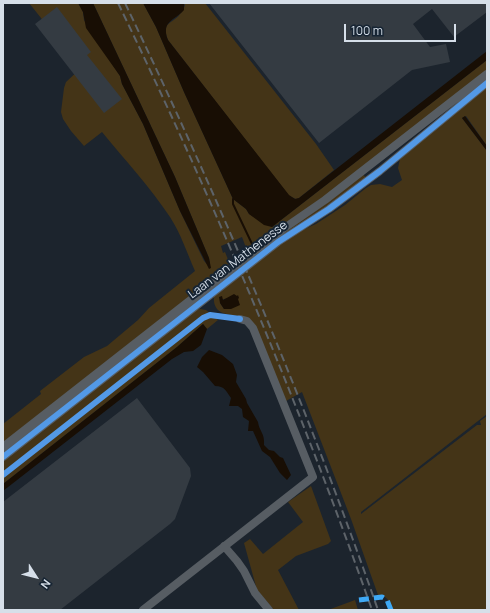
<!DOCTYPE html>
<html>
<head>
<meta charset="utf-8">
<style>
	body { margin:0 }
	#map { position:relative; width:490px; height:613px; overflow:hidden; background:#1c242d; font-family:Manrope,sans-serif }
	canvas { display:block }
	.frame { position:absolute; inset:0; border:4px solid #d6dfe9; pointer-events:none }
	.north { position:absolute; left:16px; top:557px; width:40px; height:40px; -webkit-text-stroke:3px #162433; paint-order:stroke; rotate:126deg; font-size:11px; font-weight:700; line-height:16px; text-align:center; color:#d6dfe9 }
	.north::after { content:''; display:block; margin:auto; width:14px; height:18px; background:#d6dfe9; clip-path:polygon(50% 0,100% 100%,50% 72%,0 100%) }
	.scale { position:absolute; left:344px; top:24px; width:112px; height:18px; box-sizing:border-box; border:2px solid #d6dfe9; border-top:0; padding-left:5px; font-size:12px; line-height:14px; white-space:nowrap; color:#d6dfe9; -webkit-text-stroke:3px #162433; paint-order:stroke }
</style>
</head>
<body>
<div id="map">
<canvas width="490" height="613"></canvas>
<div class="frame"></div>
<div class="north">N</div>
<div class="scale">100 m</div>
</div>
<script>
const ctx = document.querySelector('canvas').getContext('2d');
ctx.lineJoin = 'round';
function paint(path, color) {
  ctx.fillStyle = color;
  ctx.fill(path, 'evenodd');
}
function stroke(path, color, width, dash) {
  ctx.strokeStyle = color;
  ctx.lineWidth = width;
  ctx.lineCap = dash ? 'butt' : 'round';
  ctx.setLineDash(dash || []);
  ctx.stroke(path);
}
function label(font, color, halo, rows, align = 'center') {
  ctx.font = font + ' Manrope,sans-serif';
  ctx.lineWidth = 4;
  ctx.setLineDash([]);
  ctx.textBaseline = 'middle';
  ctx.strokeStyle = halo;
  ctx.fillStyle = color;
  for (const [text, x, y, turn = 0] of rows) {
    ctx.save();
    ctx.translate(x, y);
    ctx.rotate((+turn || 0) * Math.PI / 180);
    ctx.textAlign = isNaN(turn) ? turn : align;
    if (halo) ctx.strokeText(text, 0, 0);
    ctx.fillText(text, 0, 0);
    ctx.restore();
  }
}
paint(new Path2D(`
	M29 3H78L83 12 84 20 120 76 122 84 143 124 180 211 204 261 207 264 210 263 209 258 175 177 93 3H143L156 27 184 92 233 199 246 209 249 214 272 227 487 60V71L329 195 248 253 242 237 221 246 223 253 225 252 231 267 3 444V424L41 394 40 391 84 357 107 346 138 320 149 308 195 271C187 253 181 234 170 217 150 187 125 160 102 132L84 146 71 131 63 119 61 112 64 88 66 82 81 68Z
	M184 3H205L316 144 334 170 299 198 296 199 289 196 168 40C161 21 172 25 180 14 182 12 184 8 185 5Z
	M487 86V146L466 116 462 118 487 151V414L361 512V514L477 425H481L480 421 487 416V610H393C390 602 387 595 378 595L351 519 302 392 286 401 244 317C230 314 212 316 214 296L291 235 316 224 345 205 366 188 371 185 380 184 392 187 402 180 398 168 400 159ZM237 296 238 299 224 309 220 303V300Z
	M363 174 366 178 224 282 222 279Z
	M200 309 206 310 218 320 207 329 203 324 177 347 3 484V460L195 310Z
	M311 486 331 541 328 544 296 556 278 570 299 610H274L257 590 244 543 250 539 263 554 303 522 288 502Z
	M355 600 358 610H328Z`), '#443417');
paint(new Path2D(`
	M78 3H93L175 177 209 258 211 268 209 269 180 211 143 124 122 84 120 76 86 28 83 12Z
	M143 3H184V10C174 21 161 21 168 40L289 195 295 199 299 198 487 51V60L272 227 264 225 249 214 246 209 233 199 184 92 156 27Z
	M465 116 487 146V151L462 118Z
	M234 294 237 296 238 295 239 298 238 299 240 305 231 309H224L220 303 219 297 222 296 223 300Z
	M203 324 207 329 201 345 193 351 184 352 172 359 3 491V484L177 347Z
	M209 350 222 355 233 364 237 375 236 382 246 399 247 403 258 422C259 431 265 433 264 445L269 450 274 451 280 457 283 458 291 475 287 480 280 473 270 457 262 451 253 431H248L249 421 243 417 242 409 238 406H229L231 398C226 391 225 386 215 386L203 372 197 367 202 357Z`), '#180e04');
stroke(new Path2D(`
	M233 199V204L253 246`), '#180e04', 2);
paint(new Path2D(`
	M209 3H487V12L454 37 432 9 413 24 430 47 446 44 450 62 412 70 319 143Z
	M57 7 91 52 87 55 122 99 104 113 35 24Z
	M137 398 190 468 191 476 175 519 170 524 60 610H3V502Z`), '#343b42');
stroke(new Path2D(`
	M3 447 248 255 283 229 325 200 487 74
	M3 457 278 242 329 209 380 171 487 83
	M224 546 237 561 244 571 255 593 269 610
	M143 610 313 477 253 328 247 321 240 319`), '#575d63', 8);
stroke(new Path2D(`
	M118 3C214 201 299 403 372 610
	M125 3C220 201 306 403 378 610`), '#5d6369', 2, [8, 4]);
stroke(new Path2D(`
	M359 600 382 597 387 600 391 610`), '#3fa9f5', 5, [10, 5]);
stroke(new Path2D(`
	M3 457 278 242 329 209 380 171 487 83
	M3 475 203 318 210 315 240 319`), '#5399e6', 6);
label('12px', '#d6dfe9', '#162433', [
	["Laan van Mathenesse",238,260,-37]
]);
</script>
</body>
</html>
